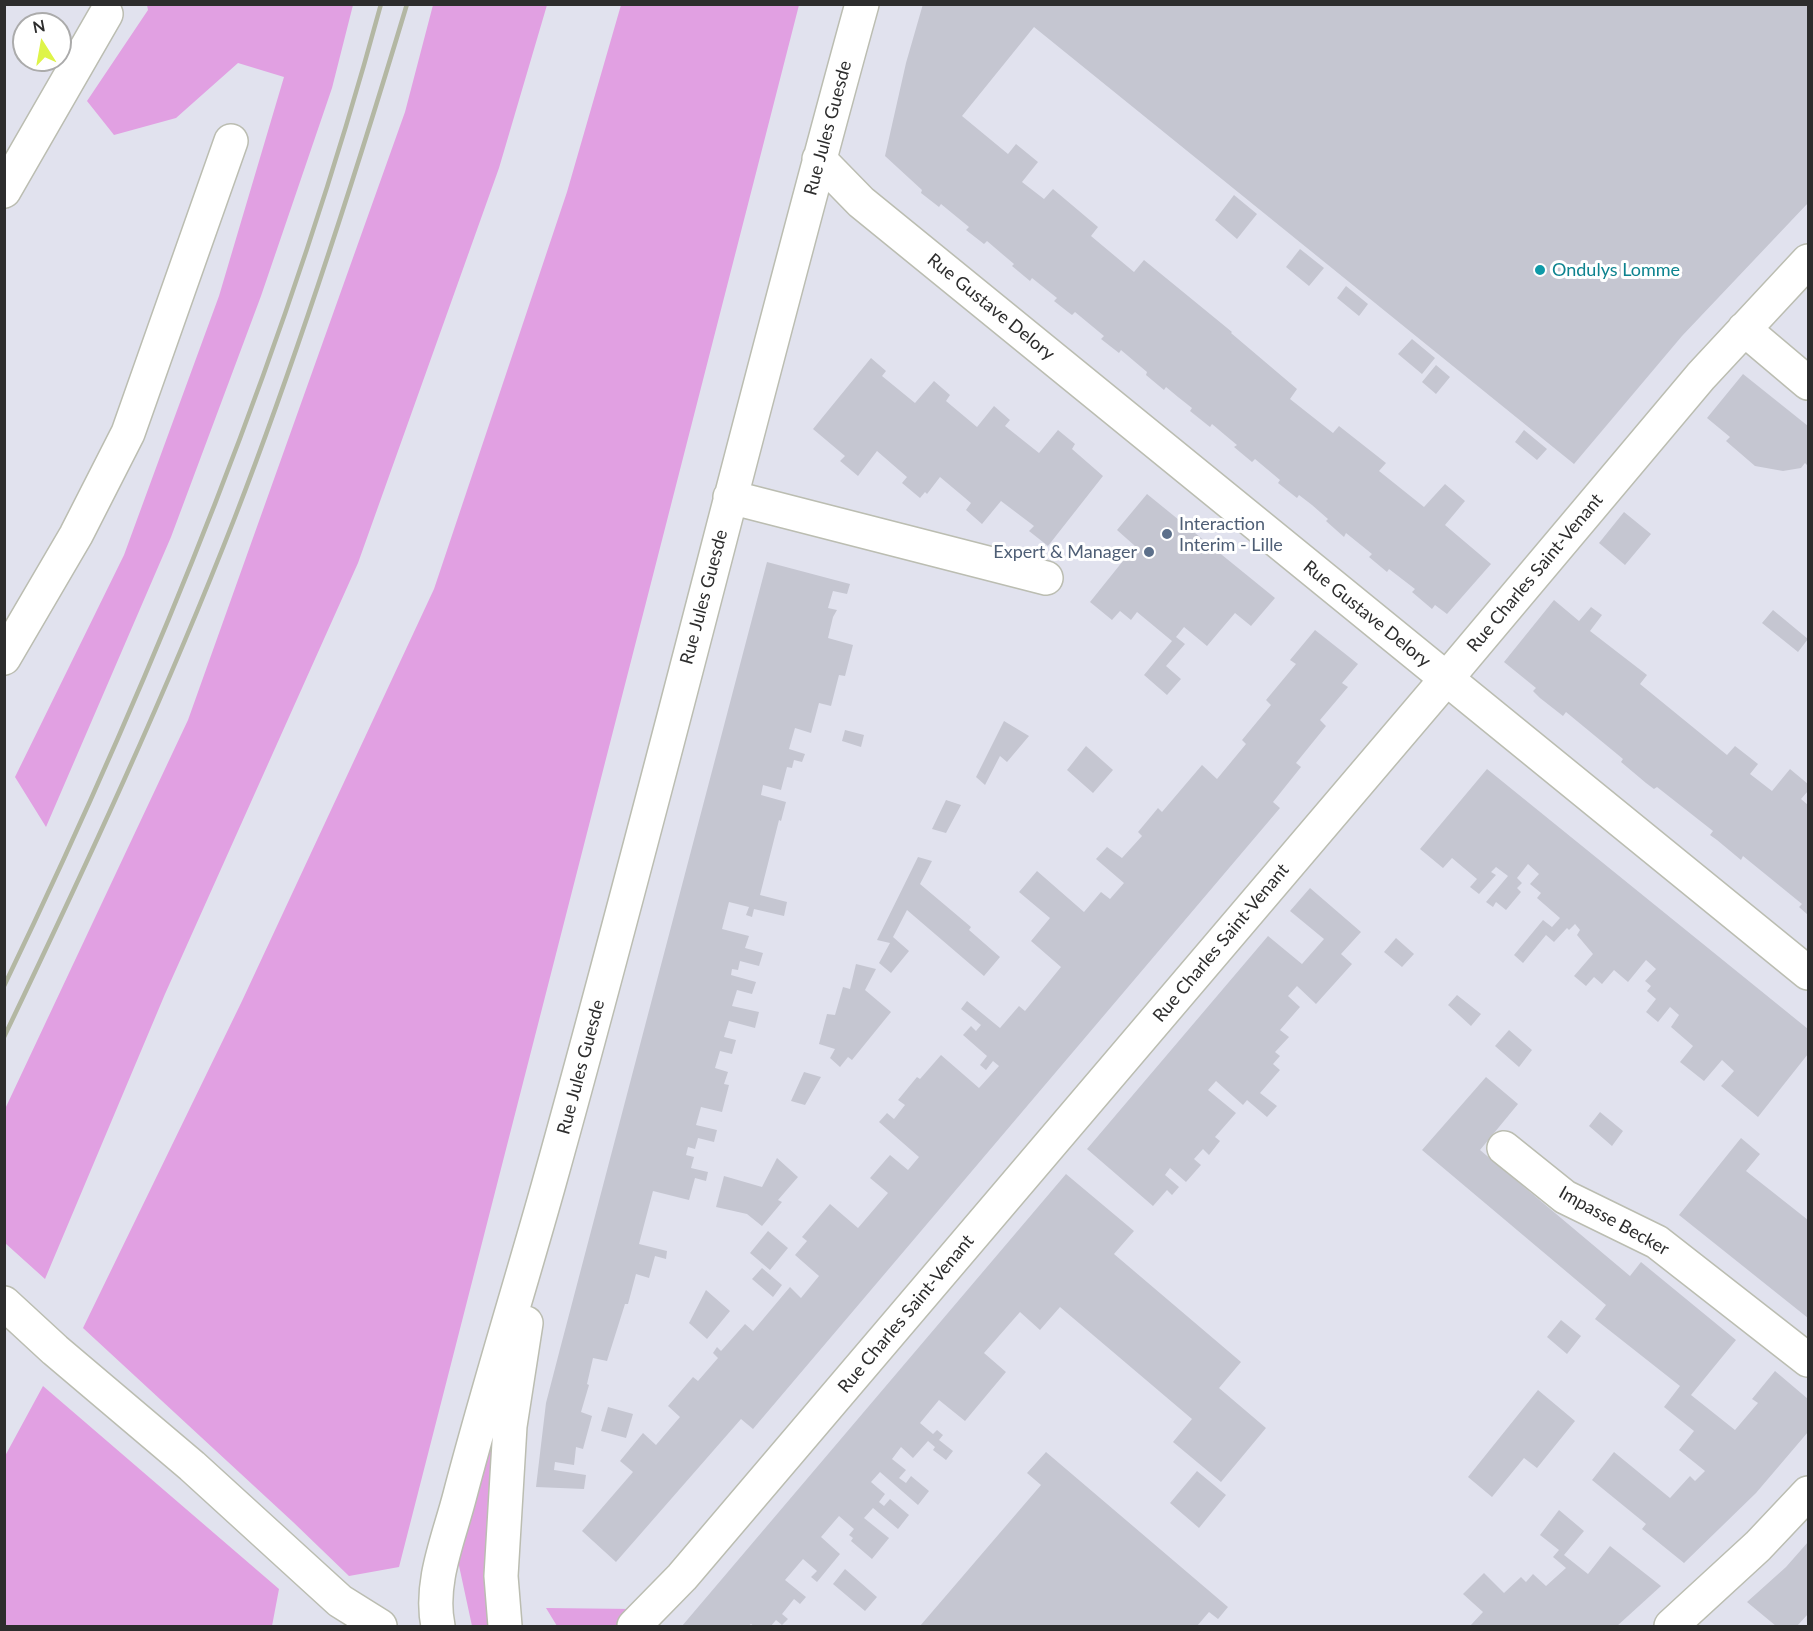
<!DOCTYPE html>
<html>
<head>
<meta charset="utf-8">
<style>
	body { margin:0 }
	#map { position:relative; width:1813px; height:1631px; overflow:hidden; background:#e1e2ee; font-family:Lato,sans-serif }
	canvas { display:block }
	.frame { position:absolute; inset:0; border:6px solid #2d2d2d; pointer-events:none }
	.north { position:absolute; left:12px; top:12px; width:60px; height:60px; box-sizing:border-box; background:#fff; border:2px solid #ababab; border-radius:50%; rotate:349deg; font-size:16px; font-weight:700; line-height:24px; text-align:center; color:#2d2d2d }
	.north::after { content:''; display:block; margin:auto; width:21px; height:27px; background:#def448; clip-path:polygon(50% 0,100% 100%,50% 72%,0 100%) }
</style>
</head>
<body>
<div id="map">
<canvas width="1813" height="1631"></canvas>
<div class="frame"></div>
<div class="north">N</div>
</div>
<script>
const ctx = document.querySelector('canvas').getContext('2d');
ctx.lineJoin = 'round';
function paint(path, color) {
  ctx.fillStyle = color;
  ctx.fill(path, 'evenodd');
}
function stroke(path, color, width, dash) {
  ctx.strokeStyle = color;
  ctx.lineWidth = width;
  ctx.lineCap = dash ? 'butt' : 'round';
  ctx.setLineDash(dash || []);
  ctx.stroke(path);
}
function label(font, color, halo, rows, align = 'center') {
  ctx.font = font + ' Lato,sans-serif';
  ctx.lineWidth = 6;
  ctx.setLineDash([]);
  ctx.textBaseline = 'middle';
  ctx.strokeStyle = halo;
  ctx.fillStyle = color;
  for (const [text, x, y, turn = 0] of rows) {
    ctx.save();
    ctx.translate(x, y);
    ctx.rotate((+turn || 0) * Math.PI / 180);
    ctx.textAlign = isNaN(turn) ? turn : align;
    if (halo) ctx.strokeText(text, 0, 0);
    ctx.fillText(text, 0, 0);
    ctx.restore();
  }
}
paint(new Path2D(`
	M147 5H353L332 88 261 296 171 537 46 827 15 777 124 555 219 296 284 77 238 63 176 118 114 135 87 101 148 10Z
	M433 5H547L499 168 358 563 165 994 45 1279 5 1243V1109L188 720 405 112Z
	M621 5H799L399 1567 349 1576 293 1522 83 1328 242 1001 434 589 567 192Z
	M43 1386 279 1589 272 1626H5V1456Z
	M488 1446 495 1447V1626H472L458 1561Z
	M546 1608 634 1609 615 1626H557Z`), '#e1a0e2');
paint(new Path2D(`
	M923 4H1808V203L1682 336 1574 464 1034 27 962 116 1008 154 1016 144 1038 162 1022 182 1044 199 1053 189 1098 227 1091 236 1134 272 1144 260 1232 332 1231 333 1297 389 1290 399 1333 433 1339 426 1386 463 1379 471 1424 507 1445 484 1465 501 1445 525 1491 564 1447 614 1435 605 1432 609 1412 592 1415 589 1389 569 1387 572 1369 557 1372 554 1346 533 1344 537 1326 521 1328 519 1312 505 1299 495 1297 498 1278 483 1280 480 1255 459 1252 462 1234 447 1237 445 1225 435 1212 424 1210 427 1190 411 1192 408 1178 397 1166 387 1164 390 1146 375 1147 372 1121 350 1119 353 1101 339 1104 336 1075 312 1072 315 1068 312 1054 301 1057 298 1032 278 1030 281 1012 266 1014 264 1001 253 987 241 984 244 966 230 969 227 941 204 939 207 921 193 922 190 885 156 906 63Z
	M1234 195 1257 214 1237 239 1215 220Z
	M1300 249 1324 268 1309 286 1286 267Z
	M1346 286 1368 304 1359 316 1337 298Z
	M1412 339 1435 358 1422 374 1398 354Z
	M871 358 886 371 882 376 915 403 934 381 950 395 946 401 977 427 994 406 1010 420 1005 426 1039 453 1058 430 1075 444 1072 449 1103 476 1048 546 1029 531 1034 526 1001 501 982 524 966 510 971 503 940 477 927 494 925 492 920 498 902 483 907 477 877 451 858 476 840 461 845 456 813 429Z
	M1436 365 1450 377 1436 394 1422 382Z
	M1743 374 1808 426V466L1805 463 1801 468 1783 471 1755 466 1726 441 1730 437 1707 418Z
	M1524 430 1547 449 1537 460 1515 442Z
	M1147 494 1275 598 1251 626 1235 613 1207 646 1184 627 1176 637 1185 644 1166 666 1181 679 1167 695 1144 675 1172 641 1137 612 1131 620 1120 611 1112 620 1090 602 1135 546 1117 530Z
	M1624 512 1651 534 1625 565 1599 543Z
	M767 562 850 584 847 594 833 591 828 608 837 610 833 617 828 638 853 645 845 676 839 675 831 706 819 703 811 733 795 728 789 749 805 754 802 762 794 760 792 768 787 767 781 790 763 785 761 795 786 802 781 821 779 820 760 895 787 902 784 916 754 909 752 917 746 915 749 907 729 902 722 929 749 936 745 948 763 953 759 966 740 961 738 970 732 969 731 975 756 982 752 994 737 990 732 1006 759 1012 755 1028 729 1021 724 1037 736 1040 732 1054 720 1051 715 1068 728 1072 724 1084 729 1085 722 1112 701 1107 696 1125 717 1130 714 1142 698 1138 695 1149 688 1147 686 1155 694 1157 691 1168 708 1172 706 1181 695 1178 689 1200 653 1191 639 1244 667 1251 666 1259 655 1256 649 1278 636 1274 628 1304H625L607 1361 593 1358 587 1384 589 1385 581 1412 592 1416 583 1449 576 1447 574 1465 555 1462 554 1470 586 1475 584 1489 536 1487 546 1403 560 1349Z
	M1554 600 1579 621 1591 607 1602 615 1590 631 1647 675 1640 684 1727 755 1735 746 1758 764 1750 774 1772 791 1790 769 1808 784V791L1801 799 1808 805V915L1799 907 1802 904 1743 856 1741 860 1717 840 1710 835 1713 831 1657 787 1654 789 1646 783 1621 762 1623 759 1617 754 1566 712 1563 716 1540 698 1533 691 1536 688 1504 662Z
	M1773 610 1808 639 1798 652 1762 623Z
	M1315 630 1358 664 1342 683 1348 687 1320 720 1326 726 1296 763 1301 767 1273 802 1280 808 753 1429 741 1419 616 1562 582 1531 633 1472 620 1461 643 1433 656 1445 680 1417 668 1406 693 1377 698 1381 718 1358 713 1353 717 1347 721 1351 745 1324 753 1331 790 1287 801 1298 819 1276 795 1255 807 1241 802 1237 830 1204 858 1228 888 1193 870 1178 890 1155 908 1170 919 1157 879 1122 887 1113 894 1119 905 1105 898 1100 917 1077 920 1079 941 1055 979 1088 999 1066 993 1061 986 1070 980 1065 987 1056 963 1035 971 1026 976 1031 981 1025 961 1009 967 1001 1000 1028 1019 1006 1025 1011 1061 967 1031 941 1050 918 1019 892 1037 871 1084 912 1101 892 1110 899 1124 883 1096 859 1107 847 1122 858 1142 836 1138 832 1158 808 1162 812 1202 765 1217 779 1246 744 1242 740 1271 705 1266 700 1296 664 1290 660Z
	M1004 721 1029 736 1007 762 1000 756 985 785 976 777Z
	M845 730 864 735 861 747 842 741Z
	M1086 746 1113 770 1093 793 1067 770Z
	M1487 769 1808 1029V1054L1758 1117 1721 1086 1734 1071 1722 1060 1704 1081 1680 1062 1693 1046 1671 1027 1679 1015 1670 1007 1658 1022 1646 1012 1656 999 1647 991 1651 986 1645 981 1656 969 1646 960 1628 982 1614 970 1602 984 1594 977 1586 986 1574 976 1593 954 1577 935 1580 930 1575 924 1569 930 1567 928 1554 942 1546 935 1523 963 1514 955 1543 920 1552 927 1560 918 1537 898 1541 893 1530 884 1539 874 1528 864 1517 878 1522 883 1517 888 1521 892 1506 910 1496 902 1493 907 1486 902 1508 876 1496 867 1491 872 1496 875 1479 894 1470 887 1477 879 1452 858 1443 868 1420 849Z
	M946 800 961 805 946 833 932 829Z
	M918 857 932 861 920 884 971 927 969 930 1000 957 984 976 907 910 893 937 909 951 891 973 879 963 890 943 877 940Z
	M1310 888 1361 932 1341 954 1352 964 1316 1004 1297 986 1288 996 1300 1007 1280 1030 1289 1037 1275 1052 1280 1056 1273 1064 1280 1070 1260 1093 1277 1106 1267 1117 1247 1100 1243 1105 1216 1081 1208 1090 1236 1113 1215 1137 1220 1141 1209 1155 1203 1149 1194 1159 1201 1165 1186 1182 1170 1168 1165 1175 1179 1187 1172 1195 1167 1190 1153 1206 1087 1149 1268 936 1302 964 1324 939 1290 911Z
	M1396 938 1414 954 1402 967 1384 952Z
	M856 964 876 969 865 990 891 1012 852 1060 848 1057 840 1067 830 1058 835 1049 819 1044 827 1014 835 1015 843 987 850 989Z
	M1457 995 1481 1014 1471 1026 1448 1005Z
	M1509 1030 1532 1050 1519 1067 1495 1046Z
	M804 1072 821 1077 805 1105 791 1101Z
	M1486 1077 1518 1104 1480 1150 1630 1276 1641 1262 1736 1340 1691 1395 1735 1430 1758 1403 1752 1399 1775 1371 1808 1399V1432L1756 1493 1684 1563 1642 1529 1646 1524 1592 1480 1614 1452 1670 1498 1690 1476 1695 1481 1705 1471 1679 1450 1694 1431 1664 1407 1680 1386 1595 1319 1606 1305 1422 1150Z
	M1600 1112 1623 1131 1612 1146 1589 1126Z
	M1741 1138 1760 1154 1746 1171 1808 1220V1318L1679 1215Z
	M777 1158 798 1177 778 1200 782 1202 762 1226 747 1214 716 1207 724 1176 762 1187Z
	M1066 1174 1134 1231 1114 1254 1241 1362 1219 1388 1266 1428 1221 1482 1173 1442 1192 1419 1060 1307 1040 1330 1020 1312 984 1353 1006 1372 965 1421 939 1400 920 1423 933 1434 937 1430 943 1435 939 1440 953 1451 946 1460 933 1450 935 1447 928 1441 913 1458 901 1447 892 1459 906 1470 899 1478 906 1483 911 1476 929 1491 918 1505 880 1472 871 1482 885 1494 879 1502 884 1506 890 1499 909 1515 898 1529 873 1508 864 1518 889 1538 872 1559 851 1541 853 1538 849 1535 854 1529 839 1516 821 1537 840 1554 817 1582 811 1577 817 1571 803 1559 785 1580 806 1597 800 1604 794 1599 782 1614 788 1619 782 1625 776 1620 771 1626H754L751 1624 748 1626H682Z
	M768 1231 788 1248 770 1270 750 1253Z
	M762 1268 782 1285 773 1297 752 1279Z
	M706 1290 730 1311 707 1339 689 1323Z
	M1561 1320 1581 1336 1567 1354 1547 1337Z
	M1538 1390 1575 1421 1537 1468 1524 1458 1492 1497 1468 1477Z
	M608 1407 633 1414 626 1438 601 1431Z
	M1046 1452 1228 1607 1218 1619 1209 1612 1197 1626H920L1041 1485 1027 1473Z
	M1197 1471 1226 1495 1199 1528 1170 1503Z
	M1559 1510 1584 1531 1564 1555 1588 1574 1610 1546 1661 1586 1617 1626H1470L1483 1612 1463 1594 1484 1573 1504 1593 1521 1577 1526 1582 1533 1574 1546 1586 1566 1568 1553 1557 1559 1550 1540 1535Z
	M1808 1542V1614L1797 1626H1776L1747 1602 1786 1567Z
	M845 1569 877 1597 865 1611 833 1584Z`), '#c5c6d1');
const minor = new Path2D(`
	M819 159 861 202 1808 973
	M4 191 106 14
	M1744 329 1808 383
	M730 497 1046 578
	M4 658 76 535 128 433 231 141
	M1504 1148 1565 1197 1657 1242 1808 1360
	M4 1303 55 1350 192 1466 340 1601 380 1626
	M438 1626C429 1583 449 1538 460 1495 487 1392 519 1290 548 1187 658 794 753 398 862 4
	M505 1626 501 1576 510 1426 526 1323
	M634 1626 682 1577 1447 678 1701 376 1808 261
	M1671 1626 1758 1546 1808 1493`);
stroke(minor, '#bbbdb1', 36);
stroke(minor, '#fff', 33);
stroke(new Path2D(`
	M4 986C156 670 289 343 381 4
	M4 1037C86 866 166 694 235 517 300 349 355 177 407 4`), '#b3b7a3', 4.5);
for (const [x, y, r, color] of [
	[1540,270,6,"#0f9aa8"],
	[1167,534,6,"#5c6f8a"],
	[1149,552,6,"#5c6f8a"]
]) {
  const dot = new Path2D();
  dot.arc(x, y, r, 0, 2 * Math.PI);
  ctx.fillStyle = color;
  ctx.fill(dot);
  stroke(dot, '#fff', 2);
}
label('18px', '#2d2d2d', '#fff', [
	["Rue Jules Guesde",828,128,-75],
	["Rue Gustave Delory",991,307,39],
	["Rue Charles Saint-Venant",1535,573,-50],
	["Rue Jules Guesde",704,597,-75],
	["Rue Gustave Delory",1367,614,39],
	["Rue Charles Saint-Venant",1221,943,-50],
	["Rue Jules Guesde",581,1067,-75],
	["Impasse Becker",1614,1221,29],
	["Rue Charles Saint-Venant",906,1314,-50]
]);
label('18px', '#0d838f', '#fff', [
	["Ondulys Lomme",1552,270]
], 'left');
label('18px', '#4e5e75', '#fff', [
	["Interaction",1179,524],
	["Interim - Lille",1179,545],
	["Expert & Manager",1137,552,"right"]
], 'left');
</script>
</body>
</html>
